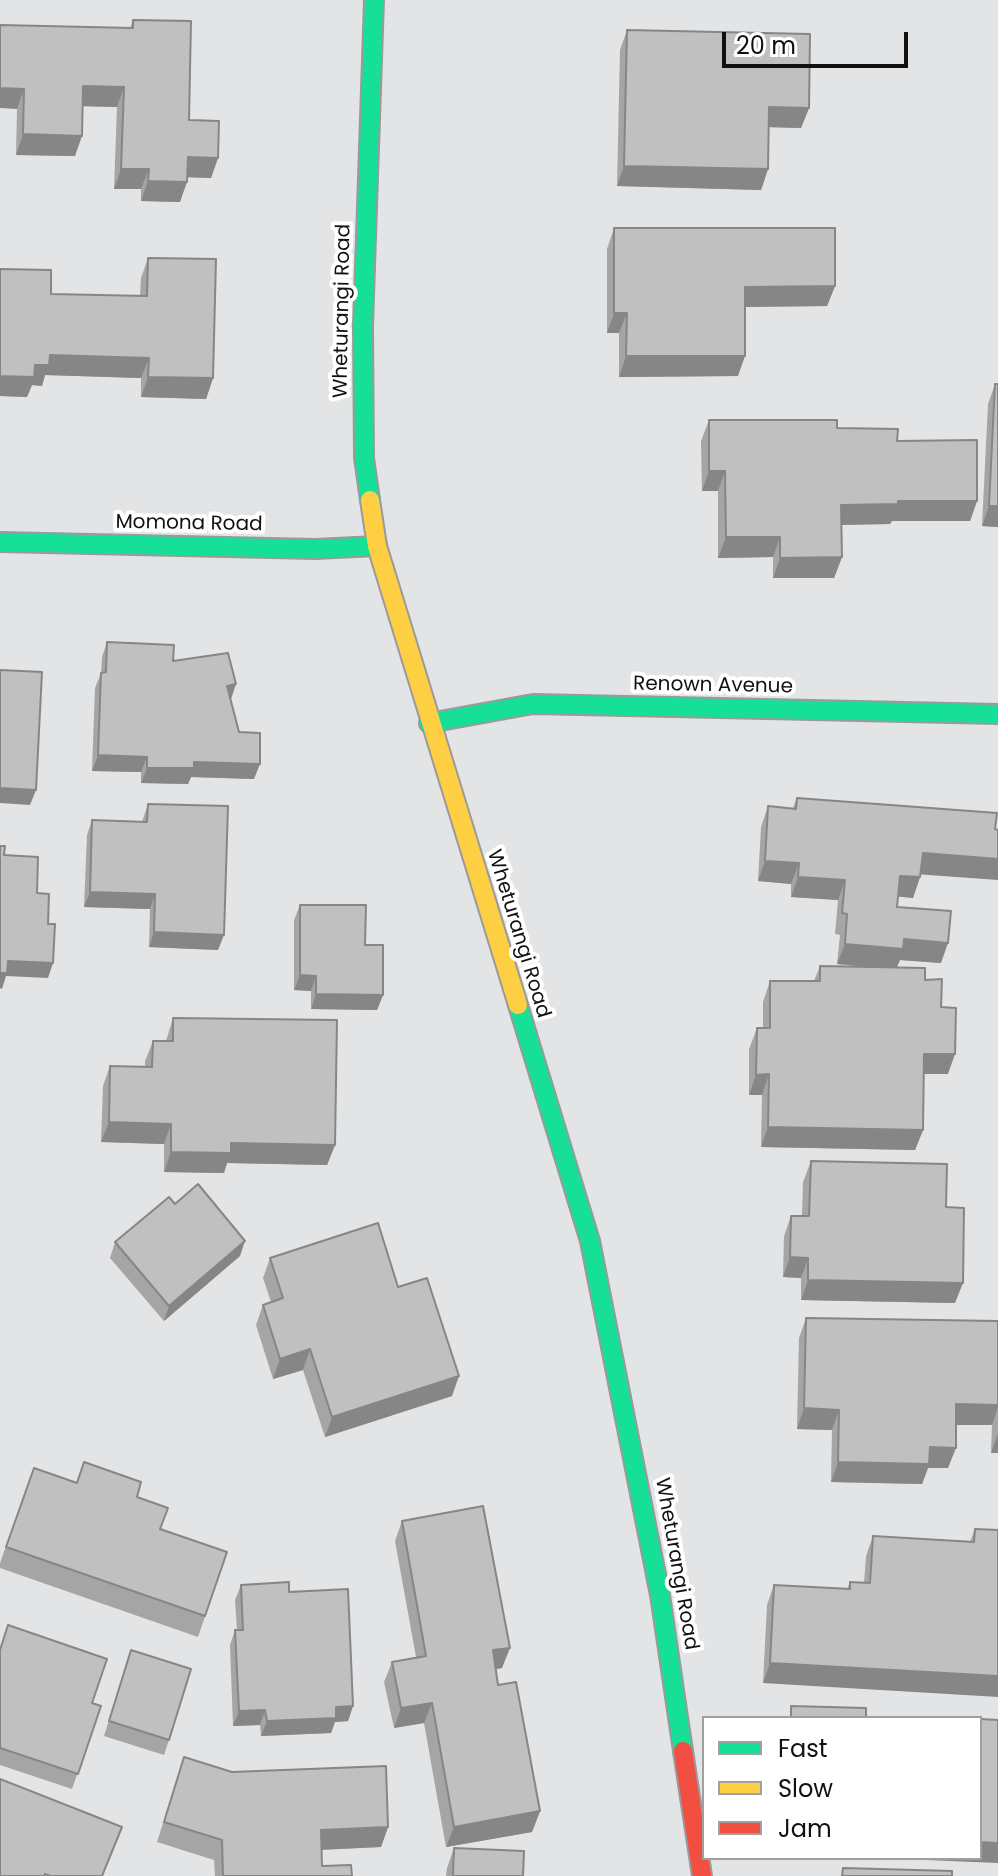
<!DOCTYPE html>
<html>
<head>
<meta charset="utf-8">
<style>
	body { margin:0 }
	#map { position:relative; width:998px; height:1876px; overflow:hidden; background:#e2e4e6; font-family:Poppins,sans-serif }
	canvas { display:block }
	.legend { position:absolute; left:702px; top:1716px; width:280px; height:144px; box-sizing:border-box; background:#fff; border:2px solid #a0a0a0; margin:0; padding:10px 14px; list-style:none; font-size:24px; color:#111112 }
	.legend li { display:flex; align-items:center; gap:16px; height:40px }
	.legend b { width:40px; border:2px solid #a0a0a0 }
	.scale { position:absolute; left:722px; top:32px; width:186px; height:36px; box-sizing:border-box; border:4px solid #111112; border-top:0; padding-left:10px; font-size:24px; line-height:28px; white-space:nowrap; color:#111112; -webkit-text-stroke:6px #fff; paint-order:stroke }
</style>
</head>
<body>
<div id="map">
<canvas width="998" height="1876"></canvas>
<ul class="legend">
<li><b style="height:10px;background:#16e098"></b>Fast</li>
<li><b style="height:10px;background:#ffcf43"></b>Slow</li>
<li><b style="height:10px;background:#f24e42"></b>Jam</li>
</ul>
<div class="scale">20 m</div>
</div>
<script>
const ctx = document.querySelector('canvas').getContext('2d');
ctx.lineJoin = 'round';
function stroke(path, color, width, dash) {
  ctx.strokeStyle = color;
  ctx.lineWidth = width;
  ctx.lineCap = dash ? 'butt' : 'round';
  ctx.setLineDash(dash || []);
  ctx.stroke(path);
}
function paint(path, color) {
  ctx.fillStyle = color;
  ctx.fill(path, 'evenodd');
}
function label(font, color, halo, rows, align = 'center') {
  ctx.font = font + ' Poppins,sans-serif';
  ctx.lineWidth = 8;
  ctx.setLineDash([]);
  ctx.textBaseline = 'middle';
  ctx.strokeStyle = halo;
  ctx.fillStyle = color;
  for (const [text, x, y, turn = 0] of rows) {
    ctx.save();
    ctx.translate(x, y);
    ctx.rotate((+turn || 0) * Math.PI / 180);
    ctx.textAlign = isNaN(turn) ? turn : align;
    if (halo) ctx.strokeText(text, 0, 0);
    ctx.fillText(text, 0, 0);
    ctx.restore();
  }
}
const fast = new Path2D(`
	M370 500 364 458 363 326 374 0
	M0 542 315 549 377 546
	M429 723 533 704 998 714
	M518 1005 590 1241 660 1595 683 1751`);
const slow = new Path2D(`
	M370 500 377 546 518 1005`);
const jam = new Path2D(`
	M683 1751 702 1876`);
stroke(fast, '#999a9c', 22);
stroke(slow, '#999a9c', 22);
stroke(jam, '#999a9c', 22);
stroke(fast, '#16e098', 18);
stroke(slow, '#ffcf43', 18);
stroke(jam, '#f24e42', 18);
paint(new Path2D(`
	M133 20 189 120 218 158 211 178 187 177 180 202 141 201V189H114L117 107 83 106 75 156 16 155 17 109 0 25 130 28Z
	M627 30 809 108 801 128 769 127 768 169 761 190 617 186 620 50Z
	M614 228 835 286 827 306 745 307 738 376 619 377V333H607V249Z
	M148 258 213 378 206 399 141 397V378L45 375 42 386 32 385 27 397 0 396V269L51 294 140 296 141 278Z
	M995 384H998V527L982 526 988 404Z
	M709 420 837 428 897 441 977 501 970 521H892L890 524 841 525 842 557 834 578H773V557L718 558V491H702L701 441Z
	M107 642 173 661 230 699 239 732 254 779 191 777 188 784 141 783V772L92 771 95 688 101 673 102 657Z
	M797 798 921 874 913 898 898 896 897 907 941 963 900 960 897 967 925 980 941 1007 948 1074H923V1130L915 1150 761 1147 762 1095H749V1049L757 1028H763V1002L770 981H814L820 966 864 967 837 964 840 935 835 934 838 900 791 897V884L758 881 761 827 768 806 793 808Z
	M148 804 218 950 149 947 150 909 84 907 87 835 92 820 142 822Z
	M300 905 365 945 383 995 377 1010 311 1009V991L294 990V920Z
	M173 1018 335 1145 327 1165 227 1163 224 1173 164 1172V1144L101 1142 103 1086 110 1066 145 1067V1061L153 1041H166Z
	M811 1161 946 1207 955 1303 801 1300V1278L783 1277 784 1236 791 1216H802L803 1182Z
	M175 1204 240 1256 164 1321 110 1258 115 1242Z
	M270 1258 398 1287 452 1396 325 1437 303 1370 273 1379 256 1325 263 1305 271 1302 263 1278Z
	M806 1318 998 1321V1453H991L992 1425H956L948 1468H928L922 1484 831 1482 832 1430 797 1429 799 1338Z
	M34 1468 76 1483 137 1497 161 1529 227 1552 198 1637 0 1568V1563Z
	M402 1521 502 1668 496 1669 498 1685 540 1811 532 1832 446 1847 424 1723 394 1728 384 1682 392 1662 416 1657 395 1541Z
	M975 1529 998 1530 763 1683 767 1605 774 1585 847 1589 850 1582 864 1583 866 1556 873 1536 970 1542Z
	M241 1585 289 1592 353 1706 348 1721 335 1722 331 1733 261 1736 260 1725 233 1726 230 1645 235 1630H237L235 1600Z
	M0 1649 92 1703 101 1706 72 1789 0 1765Z
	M131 1650 169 1740 164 1755 104 1736Z
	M184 1757 388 1827 381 1847 322 1850V1866L352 1876H215L214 1860 157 1842Z
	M454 1848 523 1876H446L447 1868Z`), '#a5a5a6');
paint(new Path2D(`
	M83 86 124 87 117 107 76 106Z
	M0 88 24 89 17 109 0 108Z
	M769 107 809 108 801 128 762 127Z
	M23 134 82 136 75 156 16 155Z
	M188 157 218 158 211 178 180 177Z
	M624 166 768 169 761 190 617 186Z
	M121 169H149L141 189H114Z
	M148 181 187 182 180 202 141 201Z
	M835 286 827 306 738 307 745 287Z
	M614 313H627L619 333H607Z
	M50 355 149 358 141 378 45 375 42 386 32 385 27 397 0 396V376Z
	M626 356H745L738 376 619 377Z
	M148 377 213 378 206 399 141 397Z
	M709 471H725L718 491H702Z
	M898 501H977L970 521H892L890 524 834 525 841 505Z
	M989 506H998V527L982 526Z
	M726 537H780L773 557 718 558Z
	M842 557 834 578H773L780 558Z
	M236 684 231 699 227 686Z
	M98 755 147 757 141 772 92 771Z
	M194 762 260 764 254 779 191 777 188 784 141 783 147 768Z
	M0 788 36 790 30 805 0 803Z
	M923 853 998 859V880L915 874Z
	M765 861 799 863 791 884 758 881Z
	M900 876 920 877 913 898 892 896Z
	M798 877 845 880 838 900 791 897Z
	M90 892 155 894 150 909 84 907Z
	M154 932 224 935 218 950 149 947Z
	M904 939 948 943 941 963 900 960 896 969 837 964 845 944Z
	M8 961 53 963 48 978 6 976 2 989 0 988V973Z
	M300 975 316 976 311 991 294 990Z
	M316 994 383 995 377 1010 311 1009Z
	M924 1054H955L948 1074H916Z
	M769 1074 762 1095H749L756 1075Z
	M109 1122 171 1124 164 1144 101 1142Z
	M768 1127 923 1130 915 1150 761 1147Z
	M231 1143 335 1145 327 1165 227 1163 224 1173 164 1172 171 1152Z
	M245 1241 240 1256 164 1321 169 1306Z
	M790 1257 808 1258 801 1278 783 1277Z
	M808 1280 963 1283 955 1303 801 1300Z
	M310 1349 303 1370 273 1379 280 1359Z
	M459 1376 452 1396 325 1437 332 1417Z
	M956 1404 998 1405V1407L992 1425H949Z
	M804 1408 839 1410 832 1430 797 1429Z
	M998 1434V1453H991Z
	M930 1447 956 1448 948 1468H928L922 1484 831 1482 838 1462Z
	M510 1648 502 1668 485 1671 493 1650Z
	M770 1663 998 1676V1697L763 1683Z
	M432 1703 424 1723 394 1728 401 1708Z
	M353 1706 348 1721 335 1722 331 1733 261 1736 267 1721 336 1707Z
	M265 1710 260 1725 233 1726 239 1711Z
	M540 1811 532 1832 446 1847 454 1827Z
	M388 1827 381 1847 313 1850 321 1830Z
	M980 1842 998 1843V1863L926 1860 927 1858H980Z`), '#868687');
const building = new Path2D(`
	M133 20 191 21 189 120 219 121 218 158 188 157 187 182 148 181 149 169H121L124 87 83 86 82 136 23 134 24 89 0 88V25L133 28Z
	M627 30 810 34 809 108 769 107 768 169 624 166Z
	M614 228H835V286L745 287V356H626L627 313H614Z
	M148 258 216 259 213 378 148 377 149 358 50 355 49 365H35L34 377 0 376V269L51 270V294L147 296Z
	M995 384H998V506H989Z
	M709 420H837V428L898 429 897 441 977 440V501H898V504L841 505 842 557 780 558V537H726L725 471H709Z
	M107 642 174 645 173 661 228 653 236 684 227 686 239 732 260 733V764L194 762V768H147V757L98 755 101 673 106 672Z
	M0 670 42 672 36 790 0 788Z
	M797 798 997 813 995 829 998 830V859L923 853 920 877 900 876 897 907 951 911 948 943 904 939 903 949 845 944 847 914 842 913 845 880 798 877 799 863 765 861 768 806 796 809Z
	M148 804 228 806 224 935 154 932 155 894 90 892 92 820 147 822Z
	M0 846H5L4 855 38 857 37 893 49 894 48 924H55L53 963 8 961 7 973H0Z
	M300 905H366L365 945H383V995L316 994V976L300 975Z
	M820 966 925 968V980L942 979 941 1007 956 1008 955 1054H924L923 1130 768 1127 769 1074 756 1075 757 1028H770V981H820Z
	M173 1018 337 1020 335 1145 231 1143V1153L171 1152V1124L109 1122 110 1066 152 1067 153 1041H173Z
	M811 1161 947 1164 946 1207 964 1208 963 1283 808 1280V1258L790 1257 791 1216H809Z
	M198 1184 245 1241 169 1306 115 1242 169 1197 175 1204Z
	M378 1223 398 1287 427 1278 459 1376 332 1417 310 1349 280 1359 263 1305 283 1298 270 1258Z
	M806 1318 998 1321V1405L956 1404V1448L930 1447 929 1464 838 1462 839 1410 804 1408Z
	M84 1462 141 1482 137 1497 168 1508 160 1529 227 1552 205 1616 6 1547 34 1468 77 1483Z
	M483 1506 510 1648 493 1650 498 1685 516 1682 540 1811 454 1827 432 1703 401 1708 392 1662 426 1656 402 1521Z
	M975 1529 998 1530V1676L770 1663 774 1585 850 1589V1582L870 1583 873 1536 974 1542Z
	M289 1582V1592L348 1589 353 1706 336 1707V1718L267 1721 265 1710 239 1711 235 1630H243L241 1585Z
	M8 1625 107 1659 92 1703 101 1706 78 1774 0 1748V1650Z
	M131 1650 191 1669 169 1740 109 1721Z
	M791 1706 866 1708V1718H791Z
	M980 1719 998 1720V1843L980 1842Z
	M184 1757 232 1772 386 1766 388 1827 321 1830 322 1866 351 1865 352 1876H223L222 1840 164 1822Z
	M0 1779 122 1827 102 1876H50L45 1874 44 1876H0Z
	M454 1848 524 1851 523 1876H453Z
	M843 1868 952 1871V1876H842Z`);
paint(building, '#c0c0c1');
stroke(building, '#868687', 2);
label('20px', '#111112', '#fff', [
	["Wheturangi Road",343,311,-89],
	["Momona Road",189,524,1],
	["Renown Avenue",713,686,1],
	["Wheturangi Road",518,934,73],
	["Wheturangi Road",676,1564,80]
]);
</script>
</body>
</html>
